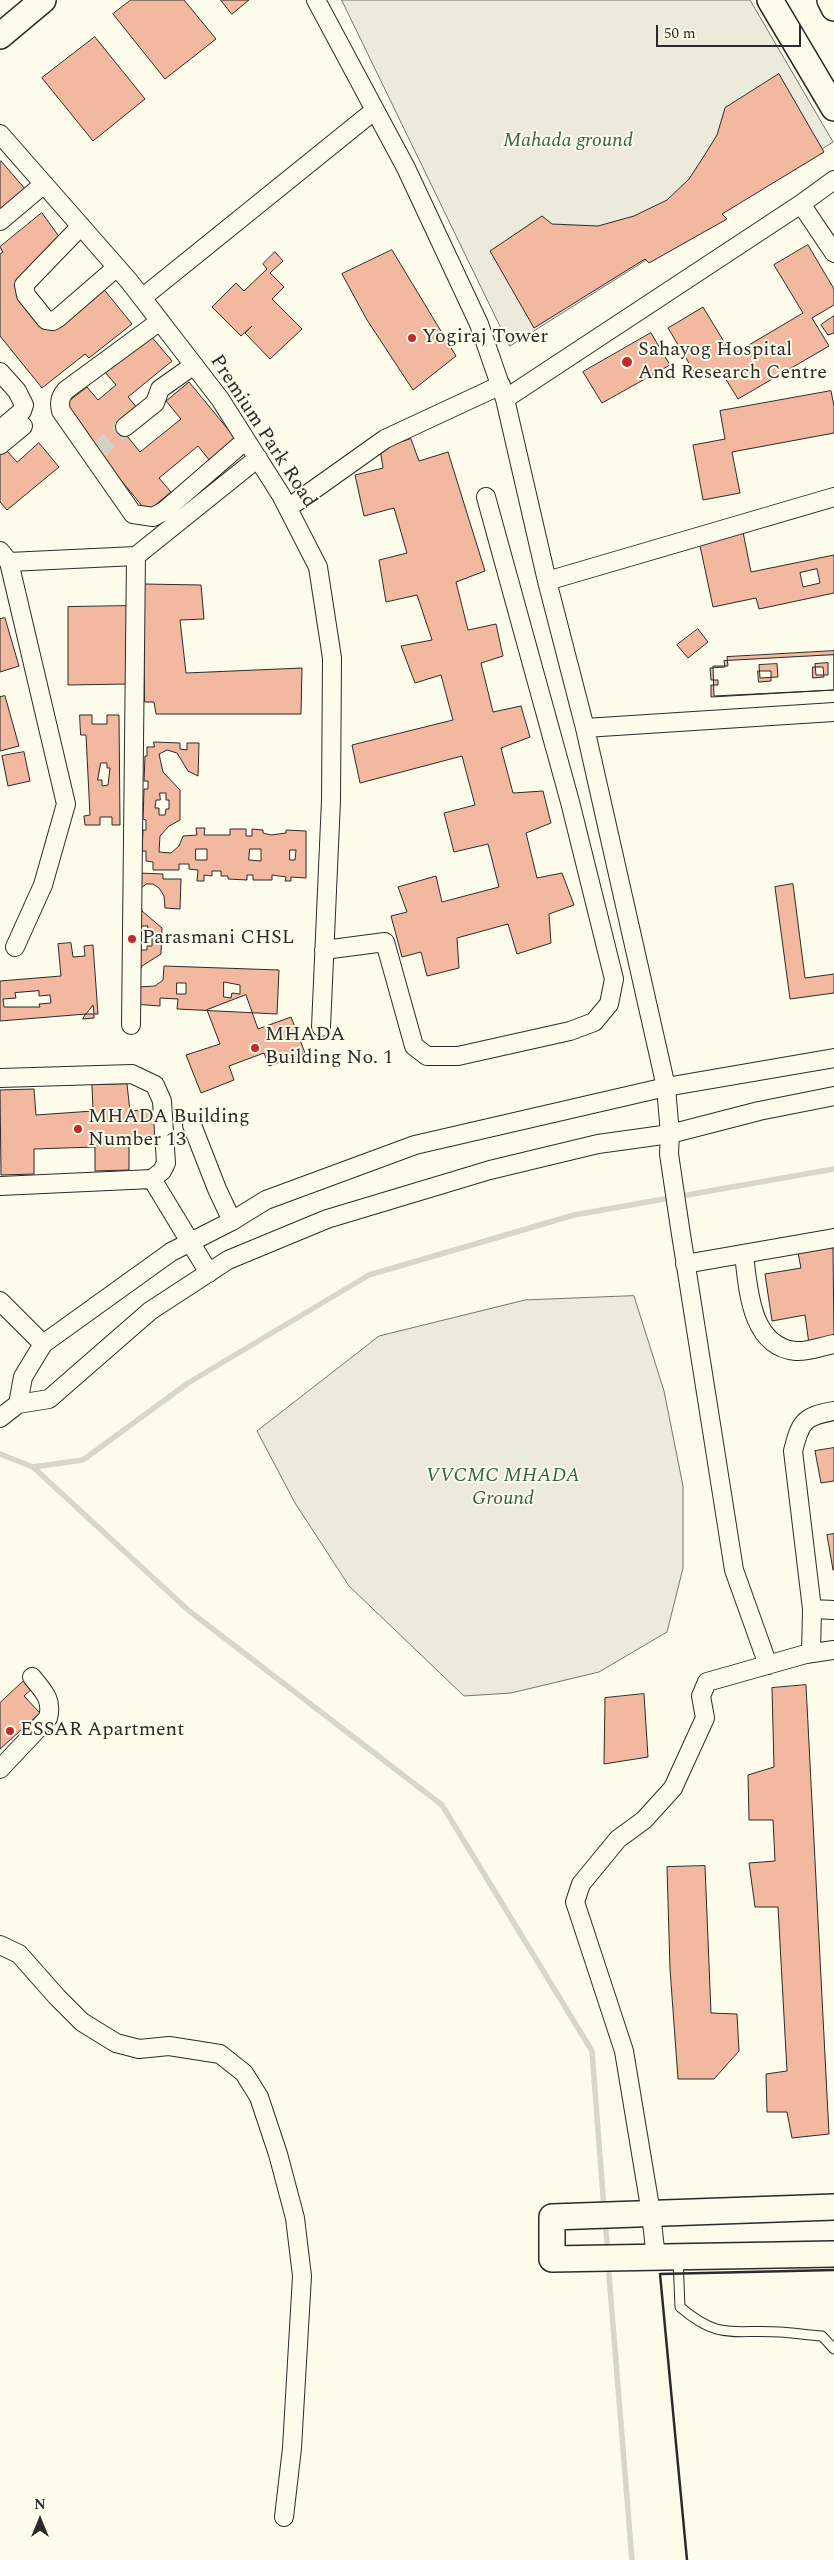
<!DOCTYPE html>
<html>
<head>
<meta charset="utf-8">
<style>
	body { margin:0 }
	#map { position:relative; width:834px; height:2560px; overflow:hidden; background:#fdfbea; font-family:Spectral,serif }
	canvas { display:block }
	.north { position:absolute; left:15px; top:2495px; width:50px; height:50px; -webkit-text-stroke:4px #fdfbea; paint-order:stroke; rotate:0deg; font-size:14px; font-weight:700; line-height:20px; text-align:center; color:#2b2b2b }
	.north::after { content:''; display:block; margin:auto; width:18px; height:22px; background:#2b2b2b; clip-path:polygon(50% 0,100% 100%,50% 72%,0 100%) }
	.scale { position:absolute; left:656px; top:25px; width:145px; height:22px; box-sizing:border-box; border:2px solid #2b2b2b; border-top:0; padding-left:6px; font-size:15px; line-height:18px; white-space:nowrap; color:#2b2b2b; -webkit-text-stroke:4px #fdfbea; paint-order:stroke }
</style>
</head>
<body>
<div id="map">
<canvas width="834" height="2560"></canvas>
<div class="north">N</div>
<div class="scale">50 m</div>
</div>
<script>
const ctx = document.querySelector('canvas').getContext('2d');
ctx.lineJoin = 'round';
function paint(path, color) {
  ctx.fillStyle = color;
  ctx.fill(path, 'evenodd');
}
function stroke(path, color, width, dash) {
  ctx.strokeStyle = color;
  ctx.lineWidth = width;
  ctx.lineCap = dash ? 'butt' : 'round';
  ctx.setLineDash(dash || []);
  ctx.stroke(path);
}
function label(font, color, halo, rows, align = 'center') {
  ctx.font = font + ' Spectral,serif';
  ctx.lineWidth = 4;
  ctx.setLineDash([]);
  ctx.textBaseline = 'middle';
  ctx.strokeStyle = halo;
  ctx.fillStyle = color;
  for (const [text, x, y, turn = 0] of rows) {
    ctx.save();
    ctx.translate(x, y);
    ctx.rotate((+turn || 0) * Math.PI / 180);
    ctx.textAlign = isNaN(turn) ? turn : align;
    if (halo) ctx.strokeText(text, 0, 0);
    ctx.fillText(text, 0, 0);
    ctx.restore();
  }
}
const green = new Path2D(`
	M342 0H750L833 142 510 346Z
	M634 1296 664 1391 683 1486V1568L667 1632 599 1672 511 1693 464 1696 349 1586 295 1503 257 1431 379 1336 525 1300Z`);
paint(green, '#ecebdb');
stroke(green, '#74746e', 1);
stroke(new Path2D(`
	M0 1454 33 1467 83 1460 188 1383 369 1275 574 1215 834 1169
	M33 1467 188 1610 442 1805 592 2051 604 2209
	M605 2221 608 2252
	M608 2263 632 2560`), '#d8d7c9', 5.5);
const building = new Path2D(`
	M131 0H184L216 39 165 79 113 14Z
	M221 0H249L232 14Z
	M95 37 145 99 93 141 42 78Z
	M779 74 824 152 722 214 727 219 649 263 645 259 534 328 490 251 542 216 552 224 598 226 634 216 667 200 689 179 704 156 717 135 725 108Z
	M1 161 26 190 0 212V162Z
	M42 213 63 242 14 285 48 330 102 287 132 324 89 358 85 354 42 388 0 336V254L3 252 0 247Z
	M808 245 834 289V305L812 318 829 346 738 399 719 368 699 380 668 328 703 307 732 355 803 313 774 265Z
	M392 250 456 356 413 390 367 320 342 274Z
	M275 252 283 261 270 273 284 287 272 299 302 329 270 359 245 333 252 326 241 336 212 307 236 283 244 291 267 269 263 264Z
	M834 316V333L828 335 821 325Z
	M651 333 670 365 602 403 583 372Z
	M150 335 172 361 128 397 138 409 118 425 140 452 181 419 166 401 189 382 236 439 210 461 198 446 159 478 171 492 147 512 61 407 87 387 98 400 116 385 105 372Z
	M831 391 834 406V433L732 452 740 493 703 500 693 445 725 439 720 411Z
	M411 439 419 461 448 452 485 571 456 582 468 630 496 624 503 656 481 663 493 712 521 706 530 737 501 748 513 793 543 791 551 823 526 833 537 878 562 873 574 905 549 914 551 943 517 954 508 924 457 938 459 968 427 976 421 952 402 957 391 916 407 912 398 887 436 876 442 902 499 887 488 844 454 852 444 813 475 805 462 756 360 783 352 745 453 720 441 675 415 683 401 646 432 640 417 595 386 602 379 560 407 553 394 508 364 516 355 475 383 468 380 449Z
	M39 443 59 467 7 510 0 502V454L6 450 17 462Z
	M743 532 751 572 834 555V593L759 609 756 598 713 607 699 541ZM817 569 820 583 803 587 800 573Z
	M143 584 201 585 204 619 180 620 186 673 302 668 301 714H156L154 702H145Z
	M127 606 128 684 68 685V607Z
	M5 618 19 666 0 672V619Z
	M698 629 708 642 688 658 677 645Z
	M834 651V690L714 696 713 666H728L727 657ZM828 663V675H816L815 664ZM777 664 778 677 760 678 759 665Z
	M834 655V690L711 697V685H718V680H711L710 668 725 667 724 661ZM813 667H823L824 677 813 678ZM758 671H771V681L759 682Z
	M5 696 19 746 0 751V697Z
	M80 715H92V724H107V715H119L120 825H112V817H100V825H85L84 816 90 815 86 735H81ZM101 763H107V768H110L108 785 102 786V780H98Z
	M154 742 180 743V749L187 750V743H199L198 776 188 771 177 753 167 750 159 754 163 772 180 790V820L169 826 160 836 159 852 171 853 179 846 183 836 197 835 196 828H205L204 835H230V829H246V836H252V829L263 830V833L271 835 286 833V830L306 831V878L291 877V881H285L286 877 272 875V880H253V875H247V880L228 879V876H221V871H212V876L204 875V881H197L198 870 189 869V864H179V870H153V862L146 861V851H142L143 830H146V820L143 819 144 789H148V781H144L145 756H147V747H154ZM160 793H166V800H169V809H166L165 815H159V808H155L156 800H160ZM196 849H207V860H196ZM250 849H261V861L249 860ZM290 850H296L295 860H290Z
	M24 752 30 781 8 786 2 756Z
	M138 873 163 874V879H181L180 909 165 908 164 896 159 888 153 884H146L139 890 142 911 162 928 161 954 142 966 137 976 139 987 155 986 163 980 164 966 279 970 277 1014 177 1009 178 999 160 998V1006L133 1004ZM141 926H148L147 933H152V946H147V950H141V945H137L138 933H141ZM224 982 240 985V994L232 993 231 998 224 997ZM177 983H186V994H177Z
	M793 884 805 978 834 974V993L790 999 775 887Z
	M71 943 73 957 85 956 84 946 93 945 98 1014H94L93 1005 86 1014 0 1021V981L61 976 58 944ZM39 991V996L50 995 51 1003 39 1004 40 1007H4L3 999 16 998 15 993Z
	M246 995 258 1029 291 1017 305 1053 269 1066 264 1053 229 1066 234 1080 201 1093 186 1055 220 1044 207 1010Z
	M86 1014H94V1018L83 1019Z
	M127 1084 130 1111 156 1109V1143H129V1170L95 1171V1147L34 1149V1174L1 1175 0 1090 34 1089 36 1115 93 1111 92 1085Z
	M833 1248 834 1340 809 1344 805 1315 772 1321 765 1274 801 1268 798 1253Z
	M834 1448V1481L821 1483 815 1451Z
	M834 1534V1570H833L827 1535Z
	M27 1678 35 1686 24 1696 40 1713 0 1749V1703Z
	M806 1685 829 2134 792 2138 787 2112H767L766 2074 787 2071 778 1907H755L749 1863 775 1861 773 1820H749L748 1775 774 1767 772 1688Z
	M644 1694 648 1757 604 1764 605 1698Z
	M705 1866 711 2013 737 2014 739 2051 714 2079H678L670 1969 667 1867Z`);
paint(building, '#f2b8a0');
stroke(building, '#2b2b2b', 1);
stroke(new Path2D(`
	M96 452 125 427`), '#d3d1c4', 18, [18, 9]);
const lane = new Path2D(`
	M678 2258 680 2307C720 2341 732 2329 780 2332 794 2333 808 2335 822 2336L834 2349`);
const street = new Path2D(`
	M316 0 406 168 479 324 505 399 547 581 585 728 666 1087 670 1134 669 1154 680 1228 734 1570 768 1665
	M0 134 129 281 220 399 281 495 318 567 332 658 331 800 321 1027
	M801 204 834 253
	M0 221 44 184
	M81 226 24 285 26 295 46 320 53 321 58 318 117 267
	M142 298 375 110
	M160 321 66 390C60 397 59 402 61 411L133 514 153 517 164 511 246 440
	M0 372 17 391 24 405 22 411 0 430
	M505 399 801 204 834 180
	M125 427 155 403 160 389 194 365
	M0 445 23 426
	M288 508 385 439 501 385
	M0 551 9 562 66 804 43 885 15 947
	M9 562 136 556
	M547 581 834 497
	M585 728 834 712
	M324 950 385 942 414 1046 427 1056H458L570 1031 594 1022 609 1004 614 979 570 802 486 497
	M131 1025 136 556 258 458
	M0 1078 132 1074 155 1085 162 1101 166 1163 162 1171 152 1179 0 1186
	M192 1125 217 1189 232 1221
	M152 1179 209 1273
	M744 1254C748 1287 750 1347 796 1351 808 1352 822 1346 834 1344
	M685 1264 834 1238
	M0 1301 43 1344
	M18 1404 23 1377 43 1344 171 1252 232 1221 266 1200 415 1145 666 1087 834 1058
	M834 1411C803 1416 800 1423 793 1451L812 1609 834 1610
	M0 1418 18 1404 49 1399 150 1311 228 1260 327 1219 490 1170 598 1144 670 1134 759 1111 834 1096
	M811 1653 812 1609
	M0 1769 48 1718C53 1699 43 1691 32 1677
	M0 1945 19 1954 57 1997 82 2022 116 2043 139 2049 169 2046 220 2054 244 2073 259 2097 278 2154 295 2218 302 2276 292 2448 284 2517
	M656 2258 651 2213 624 2051 575 1902 581 1884 618 1839 644 1820 673 1788 705 1718 701 1696 707 1682 806 1654 834 1650`);
const secondary = new Path2D(`
	M770 0 834 108
	M830 0 834 8
	M0 36 43 0
	M834 2207 552 2217V2259L834 2254`);
stroke(lane, '#2b2b2b', 11);
stroke(street, '#2b2b2b', 20);
stroke(secondary, '#2b2b2b', 28);
stroke(lane, '#fdfbea', 9);
stroke(street, '#fdfbea', 18);
stroke(secondary, '#fdfbea', 25);
stroke(new Path2D(`
	M687 2560 660 2274 834 2270`), '#2b2b2b', 2.5);
for (const [x, y, r, color] of [
	[412,338,5,"#c62828"],
	[627,362,6,"#c62828"],
	[132,939,5,"#c62828"],
	[255,1048,5,"#c62828"],
	[78,1129,5,"#c62828"],
	[10,1731,5,"#c62828"]
]) {
  const dot = new Path2D();
  dot.arc(x, y, r, 0, 2 * Math.PI);
  ctx.fillStyle = color;
  ctx.fill(dot);
  stroke(dot, '#fdfbea', 2);
}
label('italic 20px', '#34623c', '#fdfbea', [
	["Mahada ground",568,142],
	["VVCMC MHADA",503,1477],
	["Ground",503,1500]
]);
label('20px', '#2b2b2b', '#fdfbea', [
	["Yogiraj Tower",422,338],
	["Sahayog Hospital",638,351],
	["And Research Centre",638,374],
	["Parasmani CHSL",142,939],
	["MHADA",265,1036],
	["Building No. 1",265,1059],
	["MHADA Building",88,1118],
	["Number 13",88,1141],
	["ESSAR Apartment",20,1731]
], 'left');
label('20px', '#2b2b2b', '#fdfbea', [
	["Premium Park Road",262,432,57]
]);
</script>
</body>
</html>
